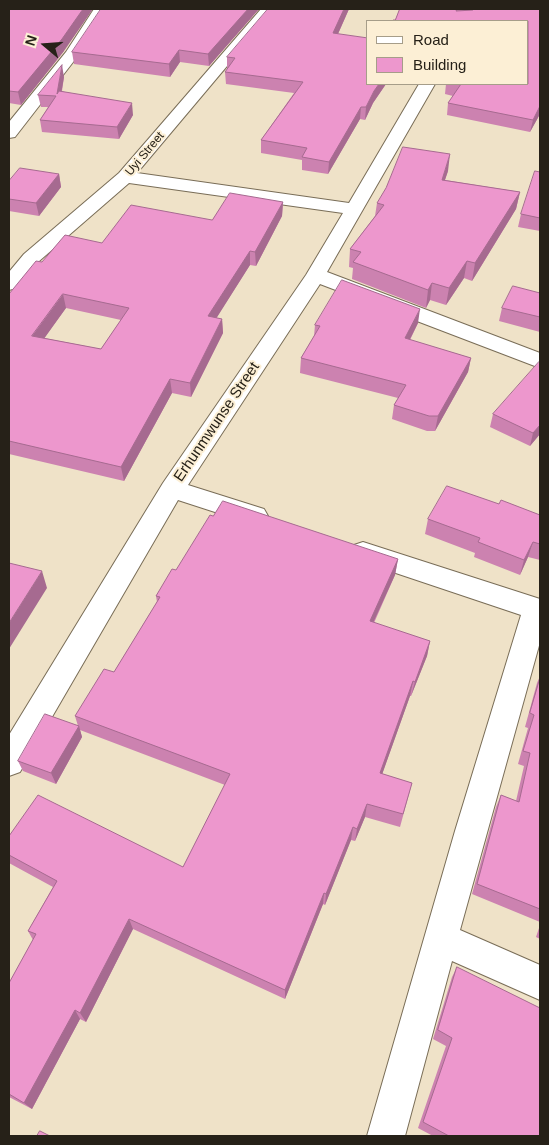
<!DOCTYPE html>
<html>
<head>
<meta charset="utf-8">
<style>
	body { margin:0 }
	#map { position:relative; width:549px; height:1145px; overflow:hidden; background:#efe2c8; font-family:Arial,sans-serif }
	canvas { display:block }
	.frame { position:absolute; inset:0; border:10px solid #262118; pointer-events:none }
	.legend { position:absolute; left:366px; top:20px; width:162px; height:65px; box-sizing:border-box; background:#fcefd5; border:1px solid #a69d89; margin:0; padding:6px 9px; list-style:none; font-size:15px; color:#262118 }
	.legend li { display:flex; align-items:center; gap:10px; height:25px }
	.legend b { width:25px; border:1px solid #a69d89 }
	.north { position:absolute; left:20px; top:20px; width:50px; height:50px; -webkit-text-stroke:4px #fcefd5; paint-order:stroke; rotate:288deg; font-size:14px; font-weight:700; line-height:20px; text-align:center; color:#262118 }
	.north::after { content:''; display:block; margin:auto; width:18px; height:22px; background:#262118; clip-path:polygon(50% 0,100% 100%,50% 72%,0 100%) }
</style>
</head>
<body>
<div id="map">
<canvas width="549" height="1145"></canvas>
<div class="frame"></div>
<ul class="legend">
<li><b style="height:6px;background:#fff"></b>Road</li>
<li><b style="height:14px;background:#ed97cd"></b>Building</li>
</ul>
<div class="north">N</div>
</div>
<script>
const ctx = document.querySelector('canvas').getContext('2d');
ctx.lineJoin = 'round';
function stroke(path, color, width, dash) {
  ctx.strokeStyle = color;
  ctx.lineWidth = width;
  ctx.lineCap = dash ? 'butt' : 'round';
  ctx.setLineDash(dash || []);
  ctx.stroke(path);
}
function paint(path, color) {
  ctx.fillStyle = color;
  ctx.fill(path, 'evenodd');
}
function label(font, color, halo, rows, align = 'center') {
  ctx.font = font + ' Arial,sans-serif';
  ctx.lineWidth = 4;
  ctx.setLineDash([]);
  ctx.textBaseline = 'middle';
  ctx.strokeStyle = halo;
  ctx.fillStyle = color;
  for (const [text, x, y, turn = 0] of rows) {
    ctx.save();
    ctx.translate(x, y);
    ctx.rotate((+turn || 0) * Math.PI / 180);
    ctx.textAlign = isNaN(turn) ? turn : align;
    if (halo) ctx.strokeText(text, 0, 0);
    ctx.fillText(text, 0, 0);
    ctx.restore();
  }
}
const street = new Path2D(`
	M94 9H108L77 57 15 137 9 138V122L66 52Z
	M261 9H275L137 173 349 203 419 84H435L327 272 540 353V368L320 284 188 485 264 509 268 516 264 523 255 525 178 500 20 772 9 776V735L163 483 306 275 343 213 129 183 38 262 16 288 9 290V272L24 254 119 173Z
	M363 542 540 599V642L460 930 540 965V1000L452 961 405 1136H367L455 831 521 615 354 559 350 552 354 545Z`);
stroke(street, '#796d57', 2);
paint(street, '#fff');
paint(new Path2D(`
	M9 9 64 51 21 105 9 103Z
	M259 9 209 66 180 62 170 77 74 64 72 52Z
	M349 9 338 34 368 84H386L373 103 365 120 360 119 328 174 302 170V160L261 153V140L294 93 226 84 225 72 227 69V57Z
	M400 9H461L460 10H473L474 9H540V114L530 132 447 115 448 103 453 96 445 94 446 84H528V21H392L393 20H395Z
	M64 77 62 91 133 115 119 139 42 132 40 120 48 107H41L38 95Z
	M448 171 445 180 520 192 516 209 472 281 464 278 446 305 430 300 426 308 352 279 353 268 349 267 350 249 375 216 377 203Z
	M540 171V231L518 227 521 214Z
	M59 174 61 187 39 216 9 211V181Z
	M283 202 282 216 256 266 250 265 216 318 222 319 223 333 191 397 172 393 124 481 9 454V294L42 262 102 243 212 220ZM66 308 121 320 101 349 44 338Z
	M540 293V332L499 321 502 308Z
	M418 323 410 340 471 358 468 372 435 431H427L392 419 394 405 398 398 300 373 301 358 314 336 315 325Z
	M540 363V434L530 446 490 427 493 414Z
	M499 504 540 515V560L528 557 520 575 474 557 475 553 425 534 428 519Z
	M398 559 395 575 374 623 430 641 427 656 411 696H410L382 774 412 783 400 827 365 817 355 841 351 840 325 905 323 904 285 999 133 929 86 1022 80 1019 32 1109 9 1097V983L33 940 28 931 53 887 9 863V836L183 867 225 785 80 730 82 737 56 784 23 771 18 761 78 726 75 716 114 672 157 602 156 596 176 570Z
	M540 676V922L472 894 496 807 501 795 516 801 524 766 518 764 528 728 525 727 537 683Z
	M540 925V939L536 937Z
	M457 967 540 1136H433L418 1128 446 1046 433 1039 452 977Z`), '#cc82b0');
paint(new Path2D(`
	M83 9H93L64 51 21 105 18 92Z
	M248 9H259L209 66 208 54Z
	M344 9H349L333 45V33Z
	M179 50 180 62 170 77 169 64Z
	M62 65 64 77 59 106 57 94Z
	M379 84H386L373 103 365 120 366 107 374 91Z
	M132 103 133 115 119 139 117 127Z
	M540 106V114L530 132 533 120Z
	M361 107 360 119 328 174 329 162Z
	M450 154 448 171 439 197 442 180Z
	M59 174 61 187 39 216 36 203Z
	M520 192 516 209 472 281 475 263Z
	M283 202 282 216 256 266 255 252Z
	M250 251V265L209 330 208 316Z
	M467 261 464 278 446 305 449 288Z
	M432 283 430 300 426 308 428 290Z
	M63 294 66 308 36 350 32 336Z
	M420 309 418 323 403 353 405 338Z
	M222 319 223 333 191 397 190 383Z
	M471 358 468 372 435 431 438 416Z
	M170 379 172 393 124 481 121 467Z
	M540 425V434L530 446 533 433Z
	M533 542 528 557 520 575 524 560Z
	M398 559 395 575 367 636 370 621Z
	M42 571 47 588 9 649V623Z
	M430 641 427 656 411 696 415 682Z
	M413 681 410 696 378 786 380 773Z
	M79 726 82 737 56 784 51 773Z
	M367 804 365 817 355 841 357 829Z
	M353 827 351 840 325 905 326 894Z
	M324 893 323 904 285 999V990Z
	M129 919 133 929 86 1022 80 1013Z
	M75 1010 80 1019 32 1109 24 1103Z`), '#a66a90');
const building = new Path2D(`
	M9 9H83L62 39 18 92 9 91Z
	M101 9H248L208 54 179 50 169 64 72 52Z
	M268 9H344L333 33 368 38V84H379L374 91 366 107H361L329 162 302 157 307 148 261 140 303 82 225 72 235 58 227 57Z
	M400 9H457L456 11 473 10 474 9H540V106L533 120 448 103 461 84H458H528V21H392L393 20H395Z
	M62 65 57 94 59 91 132 103 117 127 40 120 56 96 38 95Z
	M403 147 450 154 442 180 520 192 475 263 467 261 449 288 432 283 428 290 353 262 361 252 350 249 384 205 377 203 386 188Z
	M20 168 59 174 36 203 9 199V181Z
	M535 171 540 172V171V218L521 214Z
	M230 193 283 202 255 252 250 251 208 316 222 319 190 383 170 379 121 467 9 441V294L36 261 42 262 65 235 102 243 131 205 212 220ZM63 294 129 308 101 349 32 336Z
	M342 280 420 309 405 338 471 358 438 416H429L394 405 406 385 301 358 320 326 315 325Z
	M513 286 540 293V317L502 308Z
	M539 362 540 363V425L533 433 493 414Z
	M447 486 499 504 501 500 540 515V544L533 542 524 560 478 542 480 538 428 519Z
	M223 501 398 559 370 621 430 641 415 682 413 681 380 773 412 783 403 814 367 804 357 829 353 827 326 894 324 893 285 990 129 919 80 1013 75 1010 24 1103 9 1094V983L36 934 28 931 57 881 9 855V836L38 795 183 867 230 774 75 716 104 669 114 672 160 597 156 596 172 569 176 570 210 515 213 516Z
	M9 563 42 571 9 623Z
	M540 678V909L477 884 501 795 519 802 530 753 523 751 534 715 530 713Z
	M45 714 79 726 51 773 18 761Z
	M457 967 540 1008V1136H449L423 1122 452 1038 438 1030Z
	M40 1131 50 1136H37Z`);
paint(building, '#ed97cd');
stroke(building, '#a66a90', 1);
label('12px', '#262118', '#fcefd5', [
	["Uyi Street",145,154,-50]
]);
label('15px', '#262118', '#fcefd5', [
	["Erhunmwunse Street",217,422,-56]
]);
</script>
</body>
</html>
